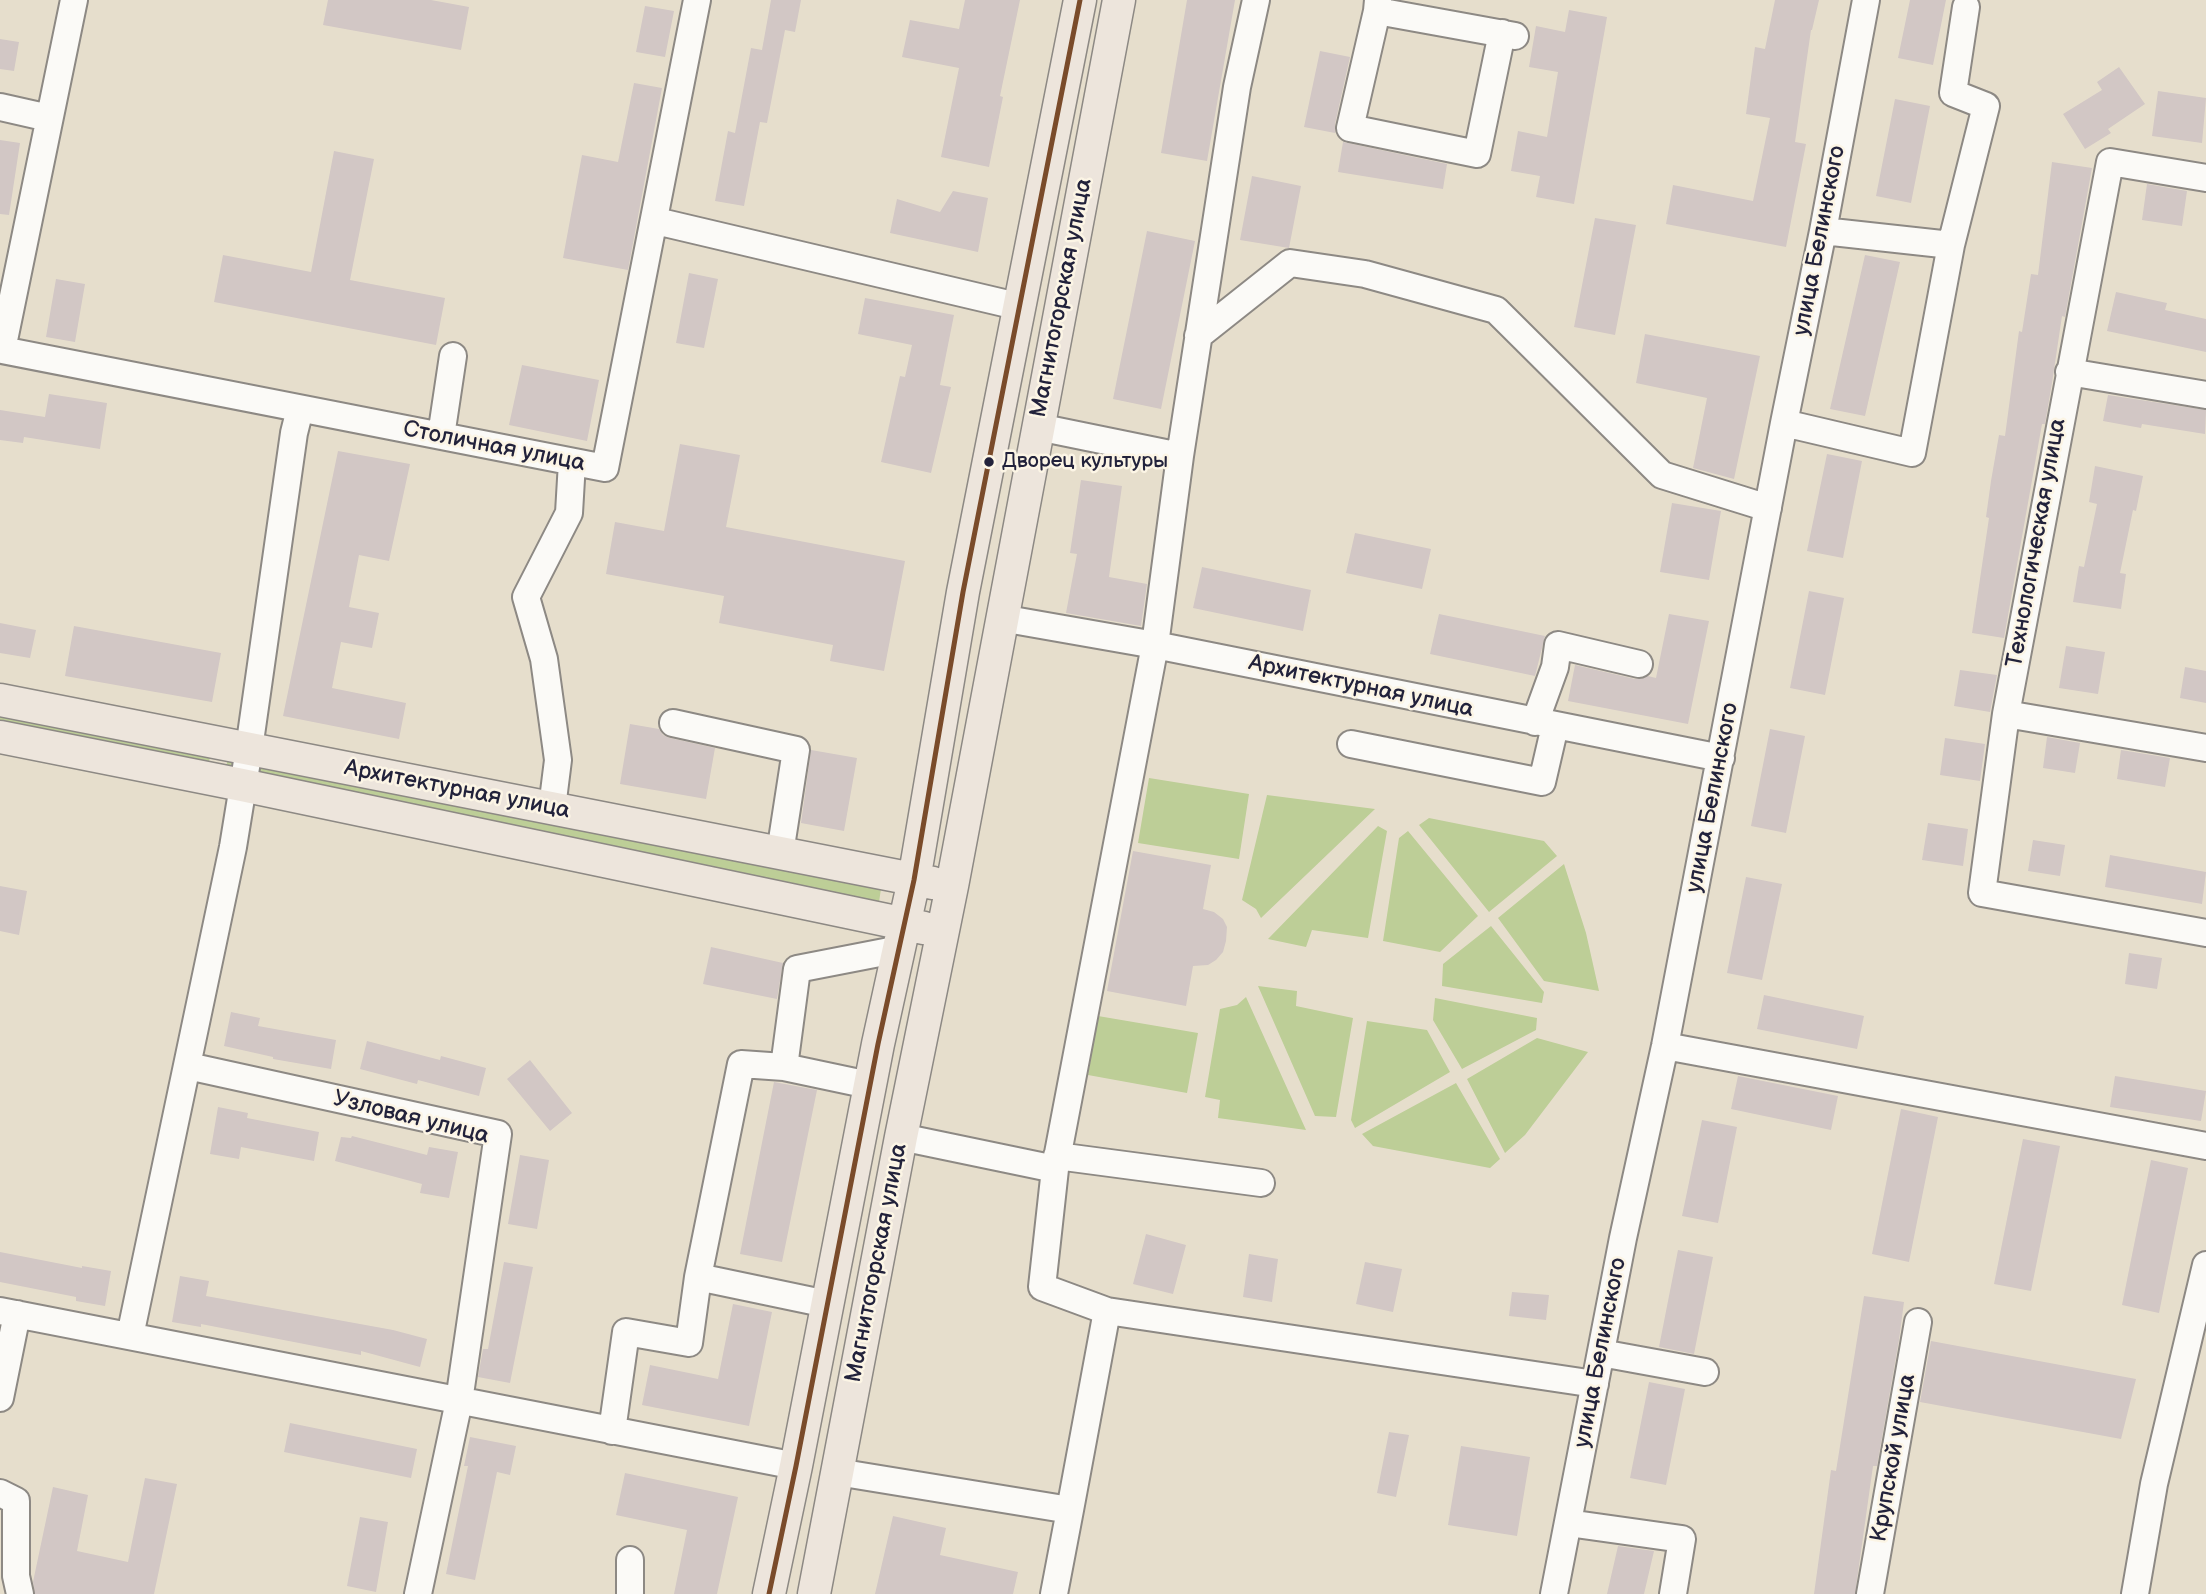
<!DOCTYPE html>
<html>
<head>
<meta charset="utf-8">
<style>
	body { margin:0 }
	canvas { display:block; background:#e6decc }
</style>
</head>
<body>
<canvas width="2206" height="1594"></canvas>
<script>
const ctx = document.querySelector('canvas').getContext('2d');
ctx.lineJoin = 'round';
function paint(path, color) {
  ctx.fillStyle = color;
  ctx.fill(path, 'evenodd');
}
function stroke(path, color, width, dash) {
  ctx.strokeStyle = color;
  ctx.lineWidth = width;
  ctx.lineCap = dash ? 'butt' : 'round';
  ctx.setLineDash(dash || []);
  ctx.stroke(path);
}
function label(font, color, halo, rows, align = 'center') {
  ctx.font = font + ' "Balsamiq Sans",sans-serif';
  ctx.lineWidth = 5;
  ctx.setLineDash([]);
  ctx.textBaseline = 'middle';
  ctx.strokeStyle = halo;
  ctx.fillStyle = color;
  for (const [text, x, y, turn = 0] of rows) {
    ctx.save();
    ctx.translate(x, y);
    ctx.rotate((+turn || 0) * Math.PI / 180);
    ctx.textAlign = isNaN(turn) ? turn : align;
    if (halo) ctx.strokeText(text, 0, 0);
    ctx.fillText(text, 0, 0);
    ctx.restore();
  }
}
paint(new Path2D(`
	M0 710 211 752 207 772 0 733Z
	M229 752 882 882 878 909 224 778Z
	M1149 778 1249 794 1239 859 1138 843Z
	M1267 795 1375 809 1261 918 1256 909 1242 900Z
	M1429 818 1544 841 1557 856 1489 912 1419 825Z
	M1378 826 1387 831 1368 938 1312 930 1306 947 1268 939Z
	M1408 831 1478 916 1440 952 1383 941 1399 838Z
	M1564 864 1586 933 1599 991 1544 981 1498 918Z
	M1491 926 1544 992 1542 1003 1442 986 1443 964Z
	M1258 986 1297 991 1296 1006 1353 1018 1336 1117 1315 1116Z
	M1246 997 1306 1130 1218 1118 1220 1100 1205 1097 1220 1009 1237 1005Z
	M1435 998 1537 1018 1536 1030 1462 1069 1433 1020Z
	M1098 1016 1198 1033 1187 1093 1088 1075Z
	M1367 1021 1427 1030 1450 1072 1355 1128 1351 1120Z
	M1537 1038 1588 1052 1525 1135 1505 1153 1467 1079Z
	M1456 1083 1500 1159 1490 1168 1373 1146 1362 1134Z`), '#bdce97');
paint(new Path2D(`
	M328 0H431L469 7 461 50 323 25Z
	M771 0H801L795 32 785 30 767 123 760 122 744 206 715 201 728 131 735 133 751 48 762 50Z
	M965 0H1020L1000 96 1003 97 989 167 941 157 959 68 902 57 910 20 959 29Z
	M1187 0H1235L1207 161 1161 153Z
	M1775 0H1819L1812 30H1811L1795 142 1806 144 1786 247 1666 224 1673 185 1753 201 1770 118 1746 114 1755 47 1765 49Z
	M1910 0H1946L1933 65 1898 58Z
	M645 6 674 11 665 57 636 52Z
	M1569 10 1607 17 1574 204 1536 197 1540 176 1511 171 1518 131 1547 137 1558 72 1529 67 1536 26 1565 32Z
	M0 39 19 42 14 71 0 69Z
	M1320 51 1350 57 1335 124V133L1304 127Z
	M2119 67 2145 104 2108 129 2111 133 2085 149 2063 114 2102 90 2097 82Z
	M634 83 662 88 628 270 563 258 582 155 618 162Z
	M2158 91 2206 98 2202 143 2152 136Z
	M1895 99 1930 106 1911 203 1876 196Z
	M0 140 20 143 9 215 0 214Z
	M1343 142 1447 164 1443 189 1338 172Z
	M334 151 374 159 350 280 445 298 436 345 214 302 223 255 311 272Z
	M2052 162 2092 168 2065 317 2062 316 2052 383 2045 424H2042L2004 638 1972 633 1989 518 1986 517 1991 481 1999 435 2005 436 2019 331 2022 332 2031 274 2038 275Z
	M1252 176 1301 186 1289 248 1240 240Z
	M2147 184 2187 191 2182 226 2142 220Z
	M953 191 988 198 978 252 890 233 897 199 940 212Z
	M1595 218 1636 225 1615 335 1574 327Z
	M1147 231 1195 241 1161 409 1113 399Z
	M1865 255 1900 262 1865 416 1830 409Z
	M689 273 718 279 704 348 676 343Z
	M56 279 85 284 75 342 46 337Z
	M2116 292 2167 303 2165 310 2206 319V352L2107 331Z
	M865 298 954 315 940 385 951 387 931 473 881 462 900 376 905 377 912 345 858 334Z
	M1645 334 1760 356 1734 479 1693 468 1707 398 1636 383Z
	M522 365 599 380 587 441 509 425Z
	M49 394 107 403 100 449 24 437 23 443 0 440V410L45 417Z
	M2108 395 2206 410 2205 434 2142 424 2141 428 2103 421Z
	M680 444 740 455 726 527 905 561 884 671 830 661 833 645 719 623 724 596 606 574 615 522 664 531Z
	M338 451 410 464 389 561 359 555 349 607 379 613 372 648 341 642 332 688 406 703 399 739 283 716Z
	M1827 454 1862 461 1843 558 1807 551Z
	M2095 466 2143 476 2136 511 2133 510 2120 573 2126 574 2121 609 2073 602 2079 566 2084 567 2097 504 2089 502Z
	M1081 480 1122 486 1109 577 1147 584 1141 626 1066 613 1077 554 1070 553Z
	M1672 503 1721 511 1709 580 1660 572Z
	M1355 533 1431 549 1422 589 1346 573Z
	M1202 567 1311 590 1303 631 1193 608Z
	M1809 591 1844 598 1825 695 1790 688Z
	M1439 614 1545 636 1535 676 1430 654Z
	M1669 614 1709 621 1688 724 1568 701 1575 665 1635 679 1648 676 1656 678Z
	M0 623 36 630 30 658 0 653Z
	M74 626 221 653 212 702 65 676Z
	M2066 646 2105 652 2098 694 2059 688Z
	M2185 667 2206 671V703L2180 698Z
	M1960 670 1997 675 1990 712 1954 706Z
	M630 724 659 729 663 735 670 738 715 748 706 799 620 784Z
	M1770 729 1805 736 1786 833 1751 826Z
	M2047 737 2080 743 2075 773 2043 768Z
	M1945 738 1985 744 1980 781 1940 775Z
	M811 750 857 758 844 831 801 823Z
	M2121 750 2170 758 2165 787 2117 779Z
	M1928 823 1968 829 1963 866 1922 860Z
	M2033 840 2065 845 2060 876 2028 871Z
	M1133 851 1211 865 1203 909 1214 912 1223 919 1227 927 1226 941 1223 952 1216 960 1208 965 1193 966 1186 1006 1107 991Z
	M2110 855 2206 872 2202 904 2105 887Z
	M1746 877 1782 884 1762 980 1727 973Z
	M0 886 27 891 19 935 0 931Z
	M711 947 783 963 777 999 703 984Z
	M2129 953 2162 958 2157 989 2125 984Z
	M1764 995 1864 1016 1857 1049 1757 1029Z
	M231 1012 260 1018 258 1026 336 1040 331 1069 273 1059V1057L224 1046Z
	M367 1041 440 1060 441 1056 486 1068 479 1096 418 1080 417 1084 360 1069Z
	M530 1060 572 1113 550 1131 507 1079Z
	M1738 1076 1838 1096 1831 1130 1731 1109Z
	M2115 1076 2206 1091 2201 1121 2110 1107Z
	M774 1082 817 1090 782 1262 740 1254Z
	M218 1107 248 1113 247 1118 319 1132 314 1161 241 1147 239 1159 210 1154Z
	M1901 1109 1938 1117 1909 1262 1872 1254Z
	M1702 1120 1737 1127 1718 1223 1682 1216Z
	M352 1136 427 1155 429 1147 458 1152 449 1198 420 1193 422 1184 335 1161 341 1137 351 1138Z
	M2023 1139 2060 1146 2031 1291 1994 1284Z
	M520 1155 549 1160 537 1229 508 1224Z
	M2151 1160 2188 1168 2159 1313 2122 1305Z
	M1146 1234 1186 1245 1173 1294 1133 1284Z
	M1678 1250 1713 1257 1694 1354 1659 1347Z
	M0 1252 82 1268V1266L111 1271 105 1306 76 1301V1297L0 1282Z
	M1249 1254 1278 1259 1272 1302 1243 1297Z
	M504 1262 533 1267 510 1383 478 1377 483 1349H488Z
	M1365 1262 1402 1269 1393 1312 1356 1304Z
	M180 1276 209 1281 206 1296 393 1330 427 1339 420 1367 361 1351V1355L201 1324V1327L172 1322Z
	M1512 1292 1549 1295 1546 1320 1509 1316Z
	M1864 1296 1904 1302 1899 1340 1877 1466H1873L1855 1594H1814L1831 1470 1836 1471Z
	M733 1304 772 1312 749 1426 642 1405 650 1365 718 1379Z
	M1931 1341 2136 1379 2121 1439 1920 1402Z
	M1649 1382 1685 1389 1666 1485 1630 1478Z
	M290 1423 417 1449 411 1478 284 1452Z
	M1389 1432 1409 1435 1396 1497 1377 1493Z
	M470 1437 516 1446 510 1475 497 1472 475 1580 446 1574 468 1466H464Z
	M1461 1446 1530 1457 1517 1536 1448 1525Z
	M625 1473 738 1497 717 1594H674L687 1530 616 1515Z
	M145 1478 177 1484 154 1594H35L33 1582 53 1487 88 1495 77 1551 128 1562Z
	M893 1516 946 1528 940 1555 1018 1572 1013 1594H875Z
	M360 1517 388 1522 376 1592 347 1586Z
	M1618 1546 1654 1551 1644 1594H1607Z`), '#d2c7c5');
const minor = new Path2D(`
	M74 0 2 350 605 468 697 0
	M1378 0 1377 11 1515 36
	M1377 11 1350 128 1477 154 1502 33
	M0 107 49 118
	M2206 178 2110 162 2006 714 1982 893 2206 933
	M656 221 1021 307
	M1951 245 1986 106 1953 93 1966 7
	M1198 336 1290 263 1365 274 1496 310 1662 475 1768 508
	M2069 372 2206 395
	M1784 423 1912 453 1951 245 1823 231
	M1038 427 1180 456 1237 87 1256 0
	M441 436 453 356
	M1001 618 1155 645 1721 758
	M2006 714 2206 748
	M1535 722 1555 667 1558 645 1639 664
	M673 723 796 750 780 853
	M1351 744 1542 782 1555 726
	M552 808 558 760 544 659 526 597 569 513 572 462
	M1665 1046 2206 1146
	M188 1066 498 1134 459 1401 418 1594
	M784 1067 741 1064 698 1277 827 1304
	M869 1085 784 1067 797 969 900 949
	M901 1137 1055 1169 1155 645 1180 456
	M1057 1156 1261 1183
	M1055 1169 1042 1287 1107 1311
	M0 1311 796 1466
	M130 1336 233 847 249 749 294 433 300 409
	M1601 1353 1705 1372
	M0 1398 17 1314
	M612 1431 626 1332 689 1343 698 1277
	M837 1472 1070 1510 1054 1594
	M0 1493 16 1501V1576L20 1594
	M1070 1510 1107 1311 1595 1384
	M1568 1523 1682 1539 1673 1594
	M630 1560V1594
	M1554 1594 1623 1238 1665 1046 1784 423 1823 231 1866 0
	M1870 1594 1918 1322
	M2135 1594 2154 1484 2206 1265`);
const major = new Path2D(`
	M0 700 933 883
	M0 737 242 785 924 928
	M769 1594 796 1466 878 1044 914 880 963 592 1080 0
	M814 1594 901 1137 952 886 1119 0`);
stroke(minor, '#8d8984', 30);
stroke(major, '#8d8984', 35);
stroke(minor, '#fbfaf7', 26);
stroke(major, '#ede5dc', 32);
stroke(new Path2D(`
	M769 1594 796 1466 878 1044 914 880 963 592 1080 0`), '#7a4b2a', 5);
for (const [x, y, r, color] of [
	[989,462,6,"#22223b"]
]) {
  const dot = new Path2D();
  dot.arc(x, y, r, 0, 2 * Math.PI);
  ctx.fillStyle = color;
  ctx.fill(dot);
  stroke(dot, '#fcf5e5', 2.5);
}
label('21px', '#22223b', '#fcf5e5', [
	["Дворец культуры",1002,462]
], 'left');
label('23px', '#22223b', '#fcf5e5', [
	["улица Белинского",1820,241,-79],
	["Магнитогорская улица",1062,298,-79],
	["Столичная улица",494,447,11],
	["Технологическая улица",2037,543,-80],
	["Архитектурная улица",1361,687,12],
	["Архитектурная улица",457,790,11],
	["улица Белинского",1713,798,-79],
	["Узловая улица",411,1118,14],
	["Магнитогорская улица",877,1263,-79],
	["улица Белинского",1601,1353,-79],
	["Крупской улица",1894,1458,-80]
]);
</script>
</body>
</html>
